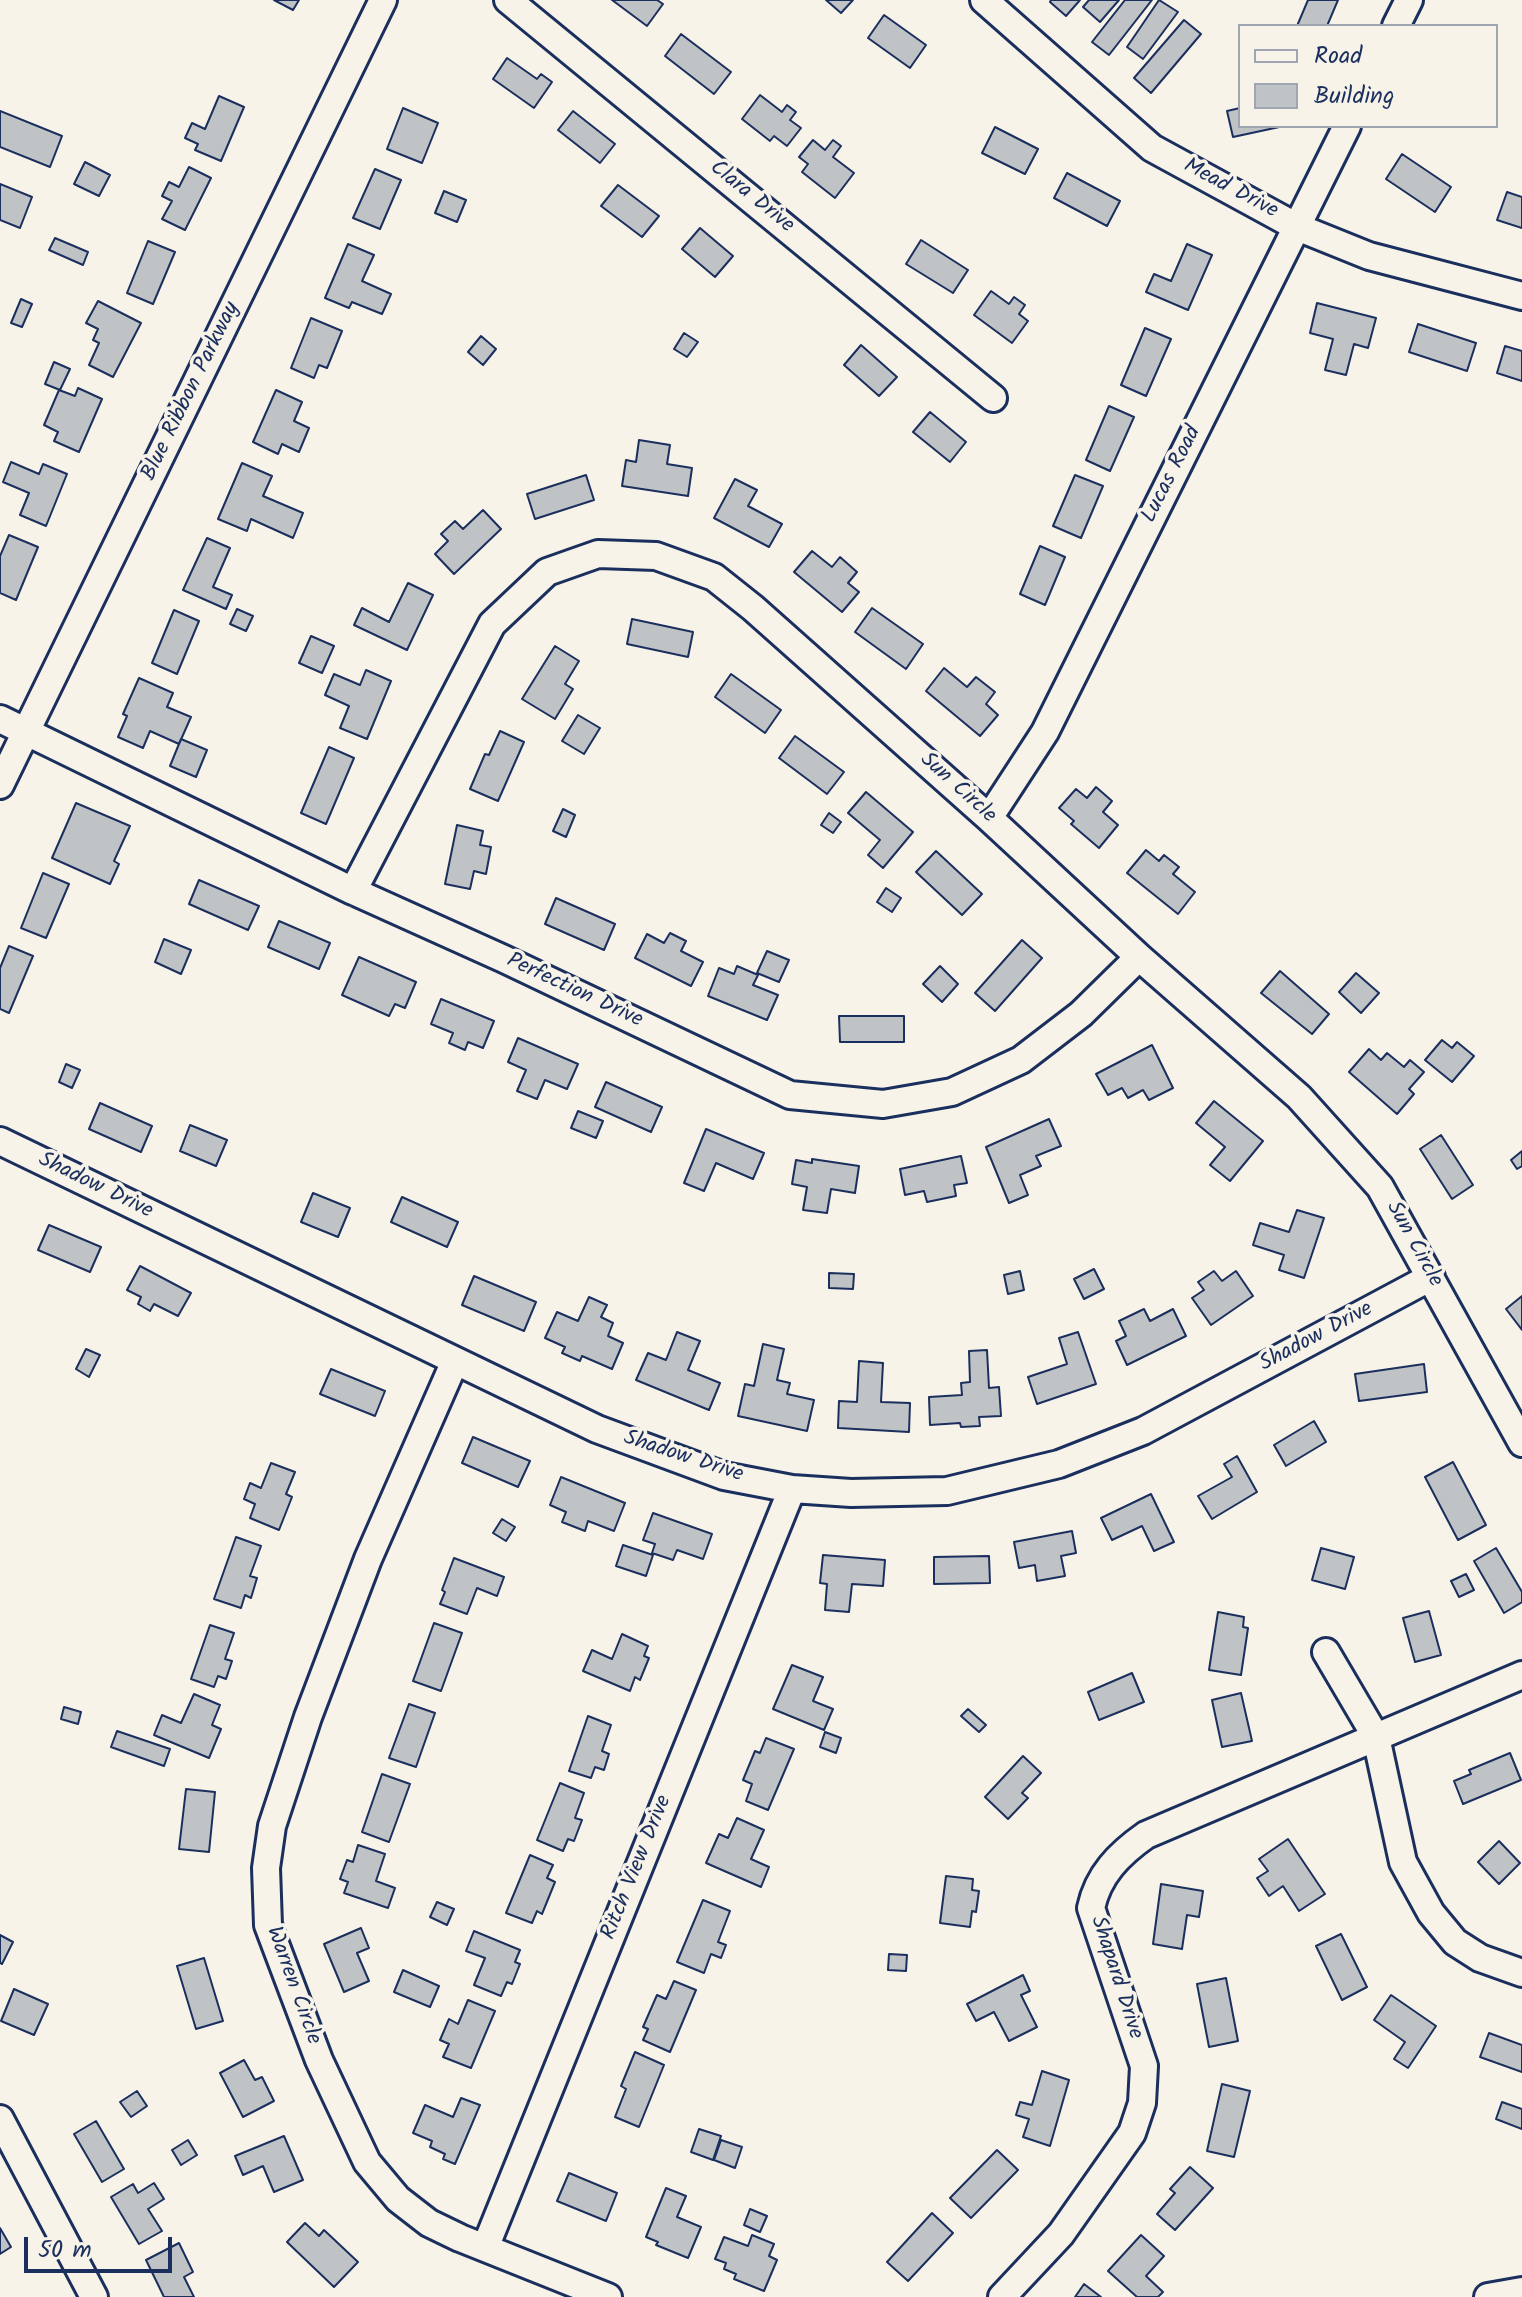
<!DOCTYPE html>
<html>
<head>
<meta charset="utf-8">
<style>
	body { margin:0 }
	#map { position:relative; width:1522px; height:2297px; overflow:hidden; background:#f7f3e8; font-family:Kalam,sans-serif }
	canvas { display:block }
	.legend { position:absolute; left:1238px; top:24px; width:260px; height:104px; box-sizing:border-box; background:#f7f3e8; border:2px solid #9fa5b1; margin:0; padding:10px 14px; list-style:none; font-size:24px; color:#1b2f5e }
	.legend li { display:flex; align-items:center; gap:16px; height:40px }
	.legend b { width:40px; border:2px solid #9fa5b1 }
	.scale { position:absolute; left:24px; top:2237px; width:148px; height:36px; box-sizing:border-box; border:4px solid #1b2f5e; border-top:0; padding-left:10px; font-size:24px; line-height:28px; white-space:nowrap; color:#1b2f5e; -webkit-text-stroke:6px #f7f3e8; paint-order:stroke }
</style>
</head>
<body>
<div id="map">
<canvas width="1522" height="2297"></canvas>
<ul class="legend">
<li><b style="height:10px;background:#f7f3e8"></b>Road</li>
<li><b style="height:22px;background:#c0c3c5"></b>Building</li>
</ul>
<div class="scale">50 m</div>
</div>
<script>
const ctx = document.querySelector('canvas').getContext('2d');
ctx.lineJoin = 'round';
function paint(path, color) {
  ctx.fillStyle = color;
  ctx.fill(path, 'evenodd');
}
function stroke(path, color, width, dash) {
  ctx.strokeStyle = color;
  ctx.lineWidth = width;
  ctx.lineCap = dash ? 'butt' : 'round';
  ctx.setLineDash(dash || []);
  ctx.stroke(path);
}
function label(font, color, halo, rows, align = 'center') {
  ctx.font = font + ' Kalam,sans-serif';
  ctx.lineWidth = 7;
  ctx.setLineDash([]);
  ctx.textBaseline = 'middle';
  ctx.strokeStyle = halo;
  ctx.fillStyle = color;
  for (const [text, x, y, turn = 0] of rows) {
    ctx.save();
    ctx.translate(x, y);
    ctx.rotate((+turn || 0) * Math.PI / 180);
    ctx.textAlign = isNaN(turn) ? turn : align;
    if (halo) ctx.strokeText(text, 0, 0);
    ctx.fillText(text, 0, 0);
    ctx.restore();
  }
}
const building = new Path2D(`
	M274 0H299L293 10Z
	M612 0H657L663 4 647 26Z
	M826 0H853L841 13Z
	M1051 0H1080L1066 16 1050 2Z
	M1089 0H1119L1100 22 1083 7Z
	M1125 0H1152L1109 55 1092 42Z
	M1159 0 1178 12 1143 59 1127 47Z
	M1308 0H1338L1327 26H1297Z
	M884 15 926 45 910 68 868 38Z
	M1184 20 1201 34 1151 93 1134 78Z
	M681 34 731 72 714 94 665 56Z
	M507 58 537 79 541 74 552 82 534 108 493 79Z
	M760 95 782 112 787 105 796 112 790 120 801 128 787 146 774 136 770 141 742 119Z
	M219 96 244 107 221 161 195 150 198 144 185 138 192 123 205 129Z
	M403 108 438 123 422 163 387 149Z
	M1240 108V126H1284L1233 137 1227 111Z
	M0 111 62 136 50 167 0 147Z
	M573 111 615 144 600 163 558 130Z
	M995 127 1038 149 1025 174 982 153Z
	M813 140 825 150 833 140 841 146 833 157 854 173 835 198 802 172 808 164 799 157Z
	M1402 154 1451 187 1435 212 1386 179Z
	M85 162 110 175 99 196 74 184Z
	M189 167 211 178 185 230 162 219 172 201 162 196 169 182 179 187Z
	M375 169 401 180 380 229 353 218Z
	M1067 173 1120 201 1107 226 1054 198Z
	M0 184 32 197 20 228 0 220Z
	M618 185 659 216 642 237 601 206Z
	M444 191 466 200 457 222 435 213Z
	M1507 192 1522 197V228L1497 220Z
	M700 228 733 256 715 277 682 249Z
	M55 238 88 252 83 265 49 250Z
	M921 240 968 270 953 293 906 264Z
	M148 241 175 252 153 304 127 293Z
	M348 244 374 255 362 281 391 294 382 314 352 302 349 308 325 298Z
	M1187 244 1212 255 1188 310 1146 292 1154 274 1171 281Z
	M991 291 1009 304 1014 297 1025 305 1019 314 1028 321 1012 343 974 315Z
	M21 299 32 304 22 327 11 323Z
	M98 301 141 323 113 377 89 365 99 343 93 340 98 329 86 323Z
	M1317 303 1376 318 1368 348 1354 344 1346 375 1325 370 1333 339 1310 333Z
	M311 318 342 331 327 368 319 365 314 378 291 368Z
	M1418 324 1476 343 1467 371 1409 352Z
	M1145 328 1171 339 1146 396 1121 385Z
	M684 333 698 342 687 357 674 349Z
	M481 336 496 349 483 365 468 352Z
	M861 345 897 377 879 396 844 365Z
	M1505 346 1522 351V381L1497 373Z
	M54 362 70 369 60 390 45 384Z
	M78 388 102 399 79 452 54 441 58 432 44 425 59 390 75 396Z
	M276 390 302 402 294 421 309 428 299 452 282 444 278 454 253 442Z
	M1109 406 1134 417 1110 471 1086 460Z
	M930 412 966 442 950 462 913 432Z
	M639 440 670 445 667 464 692 468 688 496 622 486 626 460 636 462Z
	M11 462 39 474 43 464 67 474 46 526 20 515 29 493 3 482Z
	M242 463 272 476 263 496 303 513 293 538 251 519 247 531 218 519Z
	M586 475 594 500 535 519 527 494Z
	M1075 475 1103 486 1081 538 1053 526Z
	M735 479 757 490 748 506 782 524 769 547 714 518Z
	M483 510 501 529 454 574 435 554 448 541 441 534 455 521 463 529Z
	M9 535 38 547 16 600 0 593V556Z
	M207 538 230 548 213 587 232 595 226 609 183 590Z
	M1040 546 1065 557 1045 605 1020 594Z
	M812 551 832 567 840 557 857 572 848 583 859 592 842 612 794 572Z
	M408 583 433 595 407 650 354 625 362 608 389 622Z
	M872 608 923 644 906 669 855 632Z
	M237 609 253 616 246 631 230 624Z
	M174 610 199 621 177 674 152 663Z
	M632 619 693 632 688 657 627 644Z
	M311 636 334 646 322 673 299 663Z
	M555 646 579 661 565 684 573 689 555 719 522 699Z
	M944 668 967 687 976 677 995 692 986 704 998 715 980 736 926 691Z
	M366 670 391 681 367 739 340 728 349 706 325 695 334 674 360 685Z
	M731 674 781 710 765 733 715 697Z
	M139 678 173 693 167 707 191 717 179 744 150 731 143 748 118 737 127 716 123 714Z
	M578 715 600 728 584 754 562 741Z
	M500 731 524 742 498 801 470 789 485 754 489 755Z
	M795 736 844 772 827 794 779 758Z
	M181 739 207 750 196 777 170 766Z
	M329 747 354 758 326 824 301 813Z
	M1096 787 1112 801 1103 812 1118 825 1099 848 1071 824 1074 821 1059 808 1076 789 1087 798Z
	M866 792 913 832 883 868 868 855 880 840 848 813Z
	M76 803 130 826 114 861 119 864 110 884 52 858Z
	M563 809 575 815 566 837 553 831Z
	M829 813 841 822 833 833 821 825Z
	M457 825 483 831 480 845 491 847 486 874 474 871 470 889 445 884Z
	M1146 850 1159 861 1164 855 1179 867 1173 874 1195 892 1178 914 1127 873Z
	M936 851 982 894 962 915 916 872Z
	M43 873 69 884 46 938 21 928Z
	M199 880 259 906 248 930 189 904Z
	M886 888 901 898 892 912 877 902Z
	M556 898 615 924 604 950 545 924Z
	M279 921 330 943 319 969 268 947Z
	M670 933 686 941 681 951 703 962 691 986 635 958 647 934 664 943Z
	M164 939 191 950 181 974 155 962Z
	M1022 940 1042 958 995 1011 975 993Z
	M9 946 33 956 9 1013 0 1009V968Z
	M767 951 789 960 779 982 757 973Z
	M359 957 416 982 405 1008 395 1004 389 1016 342 995Z
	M737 966 758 975 753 985 778 995 767 1020 708 996 719 968 734 974Z
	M940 966 958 984 942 1002 923 984Z
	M1280 971 1329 1014 1312 1034 1261 993Z
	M1356 973 1379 993 1361 1013 1339 992Z
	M441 999 494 1021 483 1048 468 1042 465 1050 449 1043 453 1033 431 1024Z
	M839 1016H904V1042H840Z
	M518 1038 578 1064 567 1089 545 1080 537 1099 517 1091 526 1070 508 1062Z
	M1442 1040 1452 1048 1457 1042 1474 1056 1452 1082 1425 1060Z
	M1152 1045 1173 1088 1149 1100 1143 1090 1128 1098 1122 1088 1108 1095 1096 1074Z
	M1369 1049 1381 1060 1387 1053 1404 1067 1410 1060 1424 1072 1409 1089 1414 1094 1397 1114 1349 1072Z
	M66 1064 80 1070 72 1088 59 1082Z
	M606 1082 662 1107 651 1132 595 1107Z
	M1214 1101 1263 1141 1230 1181 1210 1165 1225 1147 1196 1123Z
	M100 1103 152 1126 141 1152 89 1129Z
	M578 1111 603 1121 596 1138 571 1128Z
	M1049 1119 1061 1146 1036 1156 1041 1166 1020 1175 1028 1195 1009 1203 986 1147Z
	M190 1125 227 1140 216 1166 180 1151Z
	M706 1129 764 1153 753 1179 716 1163 704 1191 684 1183Z
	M1441 1135 1473 1185 1452 1199 1420 1149Z
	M1522 1151V1166L1517 1169 1511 1160Z
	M961 1156 967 1183 954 1185 956 1196 927 1202 924 1191 905 1195 900 1169Z
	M812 1159 859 1166 855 1193 831 1189 827 1213 803 1210 807 1187 792 1184 796 1160 812 1163Z
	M313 1193 350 1208 338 1237 301 1222Z
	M402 1197 458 1222 447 1247 391 1222Z
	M1297 1210 1324 1218 1304 1278 1279 1270 1284 1255 1253 1245 1260 1223 1289 1232Z
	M49 1225 101 1247 90 1272 38 1250Z
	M140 1266 191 1293 178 1316 154 1304 150 1311 138 1304 141 1297 127 1290Z
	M1094 1269 1104 1289 1084 1299 1074 1279Z
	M1020 1271 1024 1290 1008 1294 1004 1275Z
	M1214 1271 1222 1281 1236 1271 1253 1296 1211 1325 1192 1298 1204 1290 1198 1282Z
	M829 1273 854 1274 853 1289 829 1288Z
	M474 1276 536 1302 524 1331 462 1305Z
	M1522 1296V1330L1506 1309Z
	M589 1297 607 1305 601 1317 613 1323 608 1336 623 1343 612 1369 582 1356 580 1361 562 1353 565 1347 545 1338 557 1312 578 1321Z
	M1144 1309 1150 1321 1173 1309 1186 1336 1127 1365 1116 1341 1126 1336 1119 1321Z
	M677 1332 700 1341 688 1370 720 1383 709 1410 636 1380 648 1353 666 1360Z
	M1078 1332 1096 1384 1037 1404 1028 1377 1067 1364 1059 1338Z
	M763 1344 784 1349 777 1380 790 1383 787 1394 814 1400 807 1431 738 1416 745 1384 754 1386Z
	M86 1349 100 1355 89 1377 76 1369Z
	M987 1350 989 1388 999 1387 1001 1416 979 1417 980 1426 961 1427 960 1423 930 1425 929 1397 962 1395 961 1383 970 1382 969 1351Z
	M859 1361 883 1363 881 1402 910 1403 909 1432 838 1428 839 1401 857 1402Z
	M1424 1364 1427 1392 1359 1401 1355 1374Z
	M331 1369 385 1391 375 1416 320 1394Z
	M1314 1421 1326 1442 1286 1466 1274 1445Z
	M473 1437 530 1461 518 1487 462 1463Z
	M1237 1456 1257 1492 1212 1519 1198 1496 1232 1477 1224 1464Z
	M1453 1462 1486 1525 1458 1540 1425 1477Z
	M271 1463 295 1472 286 1494 292 1497 279 1530 250 1518 255 1504 244 1499 250 1483 261 1488Z
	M561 1477 625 1503 614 1531 588 1521 585 1531 562 1522 566 1512 550 1505Z
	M1151 1494 1174 1542 1154 1551 1142 1526 1112 1540 1101 1518Z
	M653 1513 712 1534 703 1559 677 1550 673 1560 652 1553 655 1544 643 1540Z
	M502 1519 515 1527 506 1541 493 1533Z
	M1072 1531 1076 1553 1061 1556 1065 1576 1037 1581 1035 1565 1019 1568 1014 1542Z
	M236 1537 261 1546 250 1576 257 1578 251 1598 245 1595 241 1608 214 1599Z
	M623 1545 653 1555 646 1576 616 1566Z
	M1321 1548 1354 1557 1345 1589 1312 1580Z
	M1496 1548 1522 1592V1602L1504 1613 1474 1561Z
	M823 1555 885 1560 883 1586 852 1584 849 1612 825 1610 827 1584 820 1583Z
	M989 1556 990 1583 934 1584V1557Z
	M454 1558 504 1577 497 1596 477 1588 467 1614 440 1604 445 1592 442 1590Z
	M1466 1574 1474 1590 1459 1597 1451 1581Z
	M1429 1611 1441 1655 1415 1662 1403 1618Z
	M1218 1612 1244 1617 1243 1627 1248 1628 1241 1675 1209 1670Z
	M434 1623 462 1633 441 1691 413 1681Z
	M210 1625 234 1633 225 1659 232 1661 226 1679 218 1676 214 1687 191 1679Z
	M622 1634 648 1646 644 1656 649 1658 640 1680 635 1677 630 1691 583 1671 592 1650 612 1659Z
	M792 1665 823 1677 813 1701 833 1709 824 1730 773 1709Z
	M1132 1673 1144 1702 1099 1720 1088 1692Z
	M1241 1693 1252 1741 1222 1747 1212 1700Z
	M194 1694 220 1705 212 1725 221 1729 209 1758 154 1735 162 1715 181 1723Z
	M409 1704 435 1713 416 1767 389 1758Z
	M64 1707 81 1712 78 1724 61 1719Z
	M968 1709 986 1725 979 1732 961 1716Z
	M588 1716 611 1725 602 1751 609 1754 604 1770 595 1767 591 1778 569 1771Z
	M117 1731 170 1749 164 1766 111 1747Z
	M825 1732 841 1738 836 1753 820 1747Z
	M766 1738 794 1749 768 1810 746 1801 752 1784 743 1780 755 1751 760 1753Z
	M1510 1753 1521 1780 1463 1804 1454 1781 1471 1774 1469 1770Z
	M1023 1756 1041 1773 1022 1793 1028 1798 1008 1819 985 1797Z
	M382 1774 410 1784 389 1842 362 1832Z
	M560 1783 584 1793 575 1818 582 1820 574 1841 568 1839 563 1851 537 1840Z
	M186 1789 215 1792 209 1852 179 1849Z
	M737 1818 764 1830 751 1859 769 1867 761 1887 706 1863 719 1834 728 1838Z
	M1288 1839 1325 1894 1299 1911 1283 1886 1269 1896 1257 1878 1268 1871 1259 1859Z
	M1499 1841 1520 1863 1499 1884 1478 1862Z
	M358 1845 385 1854 376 1881 395 1888 388 1908 344 1893 348 1882 340 1879 347 1860 353 1862Z
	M530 1855 553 1865 547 1878 555 1882 542 1914 537 1911 532 1923 506 1913Z
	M946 1876 973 1879 972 1890 979 1891 976 1912 972 1911 970 1927 940 1923Z
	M1161 1884 1203 1891 1199 1917 1187 1915 1182 1949 1153 1944Z
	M703 1900 730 1911 718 1942 726 1945 721 1958 711 1954 704 1973 677 1962Z
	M437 1902 454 1909 447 1925 430 1917Z
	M361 1928 369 1948 357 1953 369 1981 344 1992 324 1944Z
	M474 1931 520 1950 515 1962 520 1964 512 1984 507 1982 501 1996 474 1985 485 1958 466 1951Z
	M1341 1934 1367 1987 1342 2000 1316 1946Z
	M0 1935 13 1942 2 1964 0 1963Z
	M889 1954 907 1955 906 1971 888 1970Z
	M204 1958 223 2021 196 2029 177 1966Z
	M403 1970 439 1986 430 2007 394 1992Z
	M1023 1975 1030 1991 1021 1995 1037 2027 1009 2041 994 2012 976 2021 967 2004Z
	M1226 1978 1238 2041 1209 2047 1197 1984Z
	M674 1981 696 1990 670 2052 643 2040 648 2029 643 2027 657 1995 666 1999Z
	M14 1989 48 2004 34 2035 1 2021Z
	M1391 1995 1436 2026 1408 2068 1394 2059 1405 2042 1374 2020Z
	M468 2000 495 2011 471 2068 443 2057 449 2044 440 2040 449 2019 458 2024Z
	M1489 2033 1522 2045V2072L1480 2057Z
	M635 2052 664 2065 639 2127 615 2117 626 2089 621 2086Z
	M244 2060 255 2080 262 2077 274 2101 243 2117 220 2073Z
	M1042 2071 1069 2080 1050 2146 1023 2137 1029 2119 1016 2115 1020 2102 1032 2105Z
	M1222 2084 1250 2091 1234 2157 1207 2151Z
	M137 2091 147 2106 131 2117 120 2102Z
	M461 2098 480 2105 455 2164 443 2159 445 2154 430 2147 432 2141 413 2133 425 2105 453 2117Z
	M1502 2102 1522 2109V2129L1496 2119Z
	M96 2121 124 2169 102 2182 74 2134Z
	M699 2129 721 2136 713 2160 691 2152Z
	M284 2136 303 2180 274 2192 263 2166 243 2175 235 2156Z
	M188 2140 197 2155 181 2165 172 2150Z
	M721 2140 742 2147 735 2168 714 2160Z
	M997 2150 1018 2170 971 2218 950 2198Z
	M1190 2167 1213 2188 1175 2230 1157 2214 1175 2193 1170 2189Z
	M569 2173 617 2193 606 2221 557 2201Z
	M154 2183 164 2199 148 2209 162 2231 139 2244 111 2197 133 2184 138 2193Z
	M666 2188 686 2196 677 2217 701 2227 688 2258 656 2245 658 2242 646 2237Z
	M750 2209 767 2216 760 2232 744 2225Z
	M932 2213 953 2233 908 2281 887 2262Z
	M305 2223 319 2236 324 2230 358 2262 334 2287 287 2242Z
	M0 2228 11 2247 0 2254Z
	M752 2235 774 2244 769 2256 777 2260 764 2291 734 2279 736 2274 724 2269 726 2263 715 2259 724 2237 748 2246Z
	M1141 2235 1164 2256 1146 2276 1163 2292 1158 2297H1137L1108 2271Z
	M179 2243 193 2272 184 2277 194 2297H164L146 2260Z
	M1084 2284 1101 2297H1075Z`);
paint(building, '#c0c3c5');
stroke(building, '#1b2f5e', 2);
const minor = new Path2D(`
	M508 0 993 398
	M984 0 1152 148 1297 227 1369 256 1522 296
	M1396 26 1409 0
	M0 719 353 891 504 959 790 1095 883 1104 952 1092 1021 1060 1081 1014 1139 957
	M0 785 383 0
	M989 818 1045 732 1347 126
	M353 891 492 624 547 572 598 554 656 556 714 577 753 608 989 818 1139 957 1299 1097 1380 1187 1522 1443
	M0 1141 597 1429 724 1476 792 1489 851 1493 947 1491 1059 1464 1143 1431 1431 1277
	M455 1361 368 1559 308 1717 272 1826 266 1868 268 1925 319 2060 367 2162 398 2199 429 2223 460 2238 608 2297
	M1326 1652 1376 1737 1403 1862 1431 1913 1455 1942 1480 1958 1522 1973
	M0 2119 94 2297
	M485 2248 792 1489
	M1002 2297 1061 2234 1132 2133 1142 2103 1144 2066 1091 1908C1098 1875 1119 1854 1146 1835L1522 1675
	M1488 2297 1522 2291`);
stroke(minor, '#1b2f5e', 32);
stroke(minor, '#f7f3e8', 26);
label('22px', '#1b2f5e', '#f7f3e8', [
	["Mead Drive",1230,190,28],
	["Clara Drive",751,198,39],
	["Blue Ribbon Parkway",192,392,-64],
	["Lucas Road",1173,475,-63],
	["Sun Circle",957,789,42],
	["Perfection Drive",574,992,25],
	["Shadow Drive",95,1187,26],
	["Sun Circle",1413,1245,61],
	["Shadow Drive",1317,1338,-28],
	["Shadow Drive",683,1458,18],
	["Ritch View Drive",638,1868,-68],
	["Shapard Drive",1115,1978,72],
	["Warren Circle",292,1986,70]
]);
</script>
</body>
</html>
